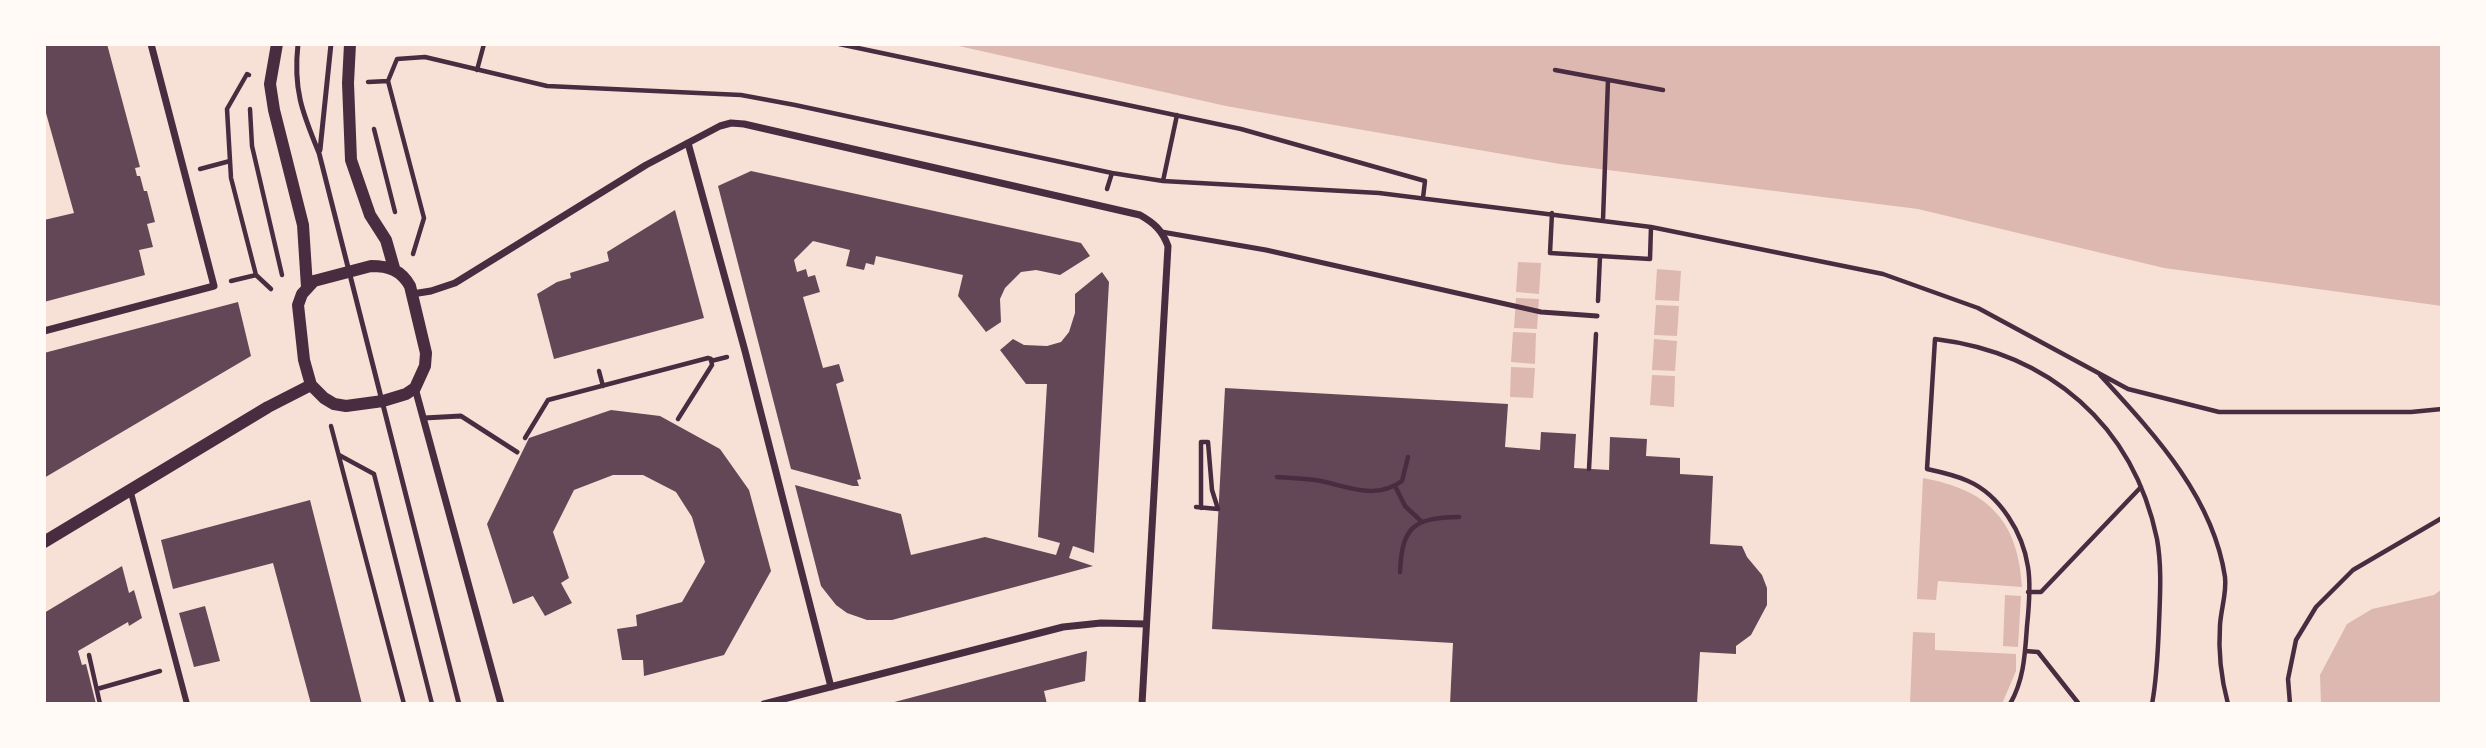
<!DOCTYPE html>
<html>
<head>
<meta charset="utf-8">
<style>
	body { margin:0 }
	#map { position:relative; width:2486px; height:748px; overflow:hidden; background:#f7e1d7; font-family:Roboto,sans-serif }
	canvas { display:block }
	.frame { position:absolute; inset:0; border:46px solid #fffaf5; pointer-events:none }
</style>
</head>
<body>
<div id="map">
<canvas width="2486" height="748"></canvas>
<div class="frame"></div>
</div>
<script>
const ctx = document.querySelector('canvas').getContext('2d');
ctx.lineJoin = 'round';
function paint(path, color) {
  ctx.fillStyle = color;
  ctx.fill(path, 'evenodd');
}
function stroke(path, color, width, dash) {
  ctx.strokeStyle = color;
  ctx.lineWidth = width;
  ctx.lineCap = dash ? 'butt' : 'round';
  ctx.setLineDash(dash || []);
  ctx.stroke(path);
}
paint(new Path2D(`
	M950 44H2442V306L2164 268 1918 209 1560 164 1282 116 1226 106Z
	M1518 262 1541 263 1539 294 1516 292Z
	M1657 269 1681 271 1679 301 1655 300Z
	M1516 298 1539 299 1537 329 1514 328Z
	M1656 305 1679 306 1677 336 1654 335Z
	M1513 332 1536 333 1535 364 1511 362Z
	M1654 339 1677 341 1675 371 1652 370Z
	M1511 367 1535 368 1533 398 1510 397Z
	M1652 375 1675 376 1674 407 1650 405Z
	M1923 478C1988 490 2018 520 2022 587L1938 581 1936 600 1917 599Z
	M2442 589V704H2321L2320 675 2347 624 2372 609 2434 595Z
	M2005 595 2021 596 2018 647 2003 646Z
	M1913 632 1935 633V650L2016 654V671L2002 704H1910Z`), '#dcb8b0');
paint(new Path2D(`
	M44 44H107L140 167 135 168 137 176H140L144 191H147L155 222 147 224 153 247 139 250 145 275 44 302V220L74 213 44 106Z
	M751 171 1081 243 1090 256 1060 275 1036 270 1021 272 1005 288 1000 299 1001 322 986 332 958 296 963 275 876 256 874 265 866 263 864 270 846 266 850 250 813 241 794 260 797 272 806 269 808 277 815 275 820 292 803 297 823 368 839 364 844 381 836 384 861 479 857 480 859 486H853L791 469 718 186Z
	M675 210 704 318 554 359 537 294 557 282 571 278 570 273 609 261 607 252Z
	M1102 272 1109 282 1094 553 1073 546 1069 558 1093 566 892 620H867L847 613 836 605 821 586 795 485 901 514 911 555 985 537 1056 555 1060 543 1038 537 1047 384H1026L1000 350 1013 339 1024 345 1047 346 1061 342 1069 332 1075 313V294Z
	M238 302 251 356 44 478V353Z
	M1225 388 1508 404 1505 447 1540 450 1541 432 1576 434 1574 468 1609 470 1610 437 1647 439 1646 456 1680 458V474L1713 476 1710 544 1742 546 1747 557 1762 575 1767 588V605L1751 635 1736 646V654L1700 652 1697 704H1450L1453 643 1212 629Z
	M611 410 660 416 720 449 749 490 771 571 724 655 644 676 643 660H622L617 629 637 626 636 615 682 602 705 562 692 517 676 492 643 475H613L574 490 553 532 569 578 561 583 572 603 545 616 533 596 513 604 487 524 529 438Z
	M310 500 362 704H311L273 563 173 589 161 540Z
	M122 566 129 593 134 590 142 618 129 626 128 622 78 651 82 665 86 664 96 704H44V613Z
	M205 606 220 661 194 667 179 613Z
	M1087 651 1085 681 1044 691 1047 704H887Z`), '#644757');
stroke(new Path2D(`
	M839 44 1241 129 1425 181 1423 198
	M477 70 484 44
	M1555 70 1663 90
	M249 75 247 74 227 109 231 178 256 275 271 289
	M368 82 388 81
	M250 109 252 146 282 275
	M374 129 395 212
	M200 169 230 161
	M1163 181 1177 115
	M1107 189 1112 173 1163 181 1379 193 1651 227 1883 274 1978 308 2128 389 2219 412H2411L2442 409
	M1552 213 1550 253 1650 259 1651 227
	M1603 220 1608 80
	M413 254 424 218 388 81 397 59 425 57 547 86 741 95 795 105 1112 173
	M231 281 256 275
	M1598 301 1600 256
	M711 361 727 357
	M599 371 603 386
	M2100 375C2153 433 2213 496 2225 577 2227 592 2221 609 2220 625 2218 653 2221 678 2228 704
	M331 426 404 704
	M525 438 548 400 708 358 711 359 712 365 678 419
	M339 455 374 474 432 704
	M1589 469 1596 334
	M1277 477C1291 478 1307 478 1321 481 1349 487 1376 500 1402 481L1408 457
	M1395 486 1405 506 1421 521
	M1196 507 1218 509 1212 490 1208 442H1201V508
	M1400 572C1402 525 1415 518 1459 517
	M2028 592H2041L2141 487
	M2025 651 2038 652 2079 704
	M89 655 100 704
	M97 689 160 671
	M2010 704C2024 680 2025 654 2027 626 2029 607 2031 585 2028 567 2023 533 2000 495 1968 481 1955 475 1941 472 1927 469L1935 339C2049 353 2133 424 2157 539 2162 567 2160 596 2159 624 2158 651 2157 678 2152 704
	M2290 704 2288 679 2296 640 2316 607 2353 570 2442 518`), '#4a2c40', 4.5);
stroke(new Path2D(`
	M298 44C293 89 302 112 319 153L459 704
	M320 150 331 44
	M1162 232 1266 250 1541 312 1597 316
	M424 418 461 416 517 452`), '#4a2c40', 5);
stroke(new Path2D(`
	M130 489 187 704`), '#4a2c40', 6);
stroke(new Path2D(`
	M688 143 745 351 831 687
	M412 294 431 291 455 283 646 165 720 126 731 123 744 124 1140 215C1154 223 1162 230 1168 246L1142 704
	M44 331 214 286 151 44
	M415 388 501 704
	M764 704 1063 627 1101 623 1146 624`), '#4a2c40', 7);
stroke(new Path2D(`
	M277 44 270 84 274 110 303 225 307 287
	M350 44 348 83 351 160 370 215 386 240 394 268
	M371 266C389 266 401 270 410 286L426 353 425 366 415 388 406 394 383 401 346 406 334 404 324 398 311 385 304 360 298 305 302 294 314 281Z
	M44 542 268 407 311 385`), '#4a2c40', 12);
</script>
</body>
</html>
